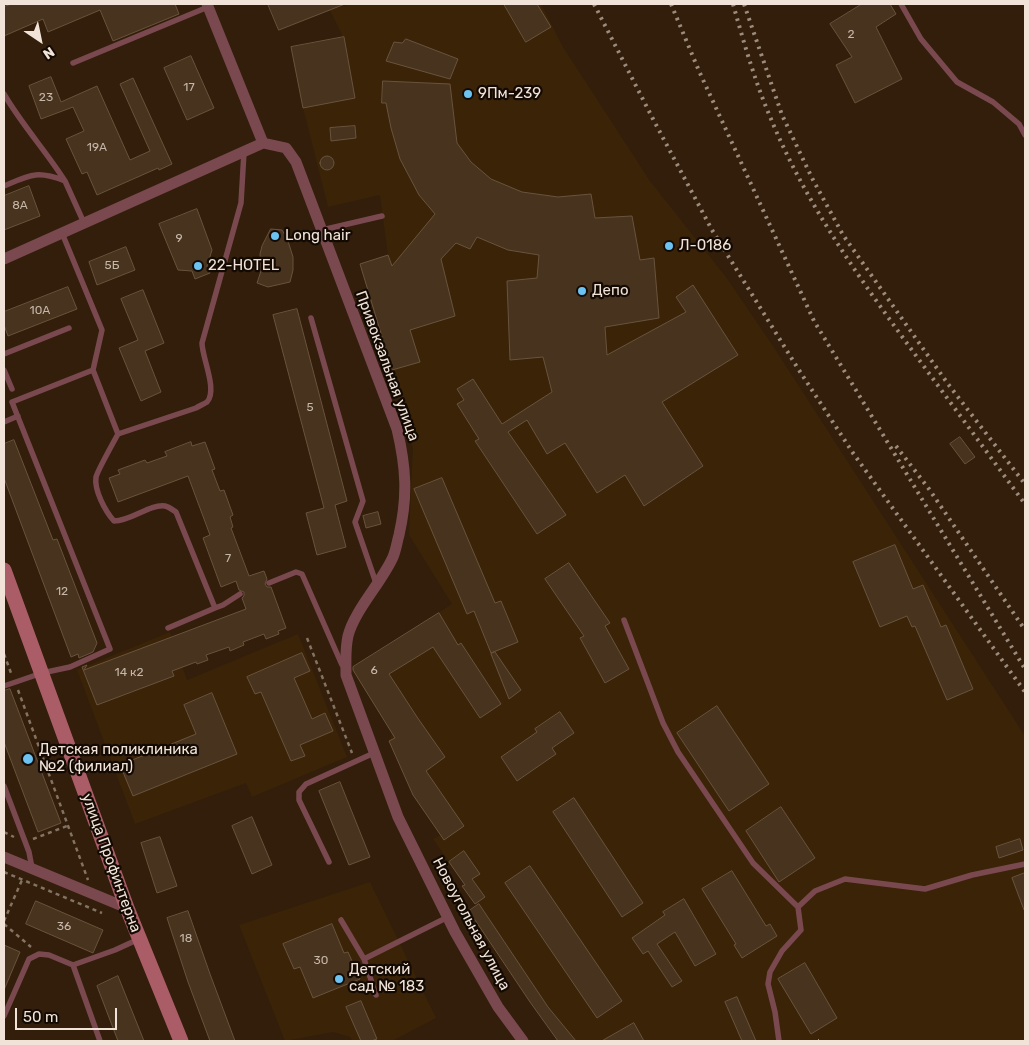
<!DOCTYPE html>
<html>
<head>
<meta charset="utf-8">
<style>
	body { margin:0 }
	#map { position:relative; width:1029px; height:1045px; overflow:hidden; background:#321e0a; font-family:Rubik,sans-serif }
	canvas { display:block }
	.frame { position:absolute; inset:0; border:5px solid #f1e3d7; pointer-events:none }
	.north { position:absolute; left:15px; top:15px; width:50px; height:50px; -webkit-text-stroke:4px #130a04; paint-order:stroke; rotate:146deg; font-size:14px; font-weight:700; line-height:20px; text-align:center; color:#f1e3d7 }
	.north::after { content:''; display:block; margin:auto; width:18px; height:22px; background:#f1e3d7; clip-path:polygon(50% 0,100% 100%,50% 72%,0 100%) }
	.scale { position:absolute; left:15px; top:1008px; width:102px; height:22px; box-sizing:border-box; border:2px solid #f1e3d7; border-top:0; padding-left:6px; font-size:15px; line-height:18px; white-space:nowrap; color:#f1e3d7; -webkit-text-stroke:4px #130a04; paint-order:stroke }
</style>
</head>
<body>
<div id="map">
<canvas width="1029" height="1045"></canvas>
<div class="frame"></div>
<div class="north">N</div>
<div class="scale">50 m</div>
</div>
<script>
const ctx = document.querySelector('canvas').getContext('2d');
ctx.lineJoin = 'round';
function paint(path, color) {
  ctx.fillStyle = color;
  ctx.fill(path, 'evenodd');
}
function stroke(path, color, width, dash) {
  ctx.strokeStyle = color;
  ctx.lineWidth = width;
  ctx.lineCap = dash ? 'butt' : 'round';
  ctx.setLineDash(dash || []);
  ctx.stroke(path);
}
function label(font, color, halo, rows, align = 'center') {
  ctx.font = font + ' Rubik,sans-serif';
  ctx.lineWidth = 4.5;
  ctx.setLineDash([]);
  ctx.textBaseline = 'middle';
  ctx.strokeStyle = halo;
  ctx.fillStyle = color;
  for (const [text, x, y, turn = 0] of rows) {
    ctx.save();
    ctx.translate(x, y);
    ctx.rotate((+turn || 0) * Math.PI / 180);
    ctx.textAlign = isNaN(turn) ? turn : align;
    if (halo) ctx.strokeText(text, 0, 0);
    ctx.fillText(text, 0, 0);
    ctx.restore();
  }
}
paint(new Path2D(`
	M351 4H541L563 47 650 181 726 277 773 346 1025 736V1041H576L548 1007 479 904H475L462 886 465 884 433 839 441 835 389 741 392 733 352 668 452 604 409 535 413 448 360 263 388 255 380 195 328 207 303 108 291 47 343 37 330 10Z
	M170 632 187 680 298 634 347 757 252 797 246 783 135 824 77 670Z
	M370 882 436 1018 392 1041H353L350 1037 333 1032 285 1041 239 925Z`), '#3b2308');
const building = new Path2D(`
	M12 4H175L179 14 113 41 100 10 48 32 43 19 4 36V7Z
	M268 4H345L279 30Z
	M504 4H537L551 27 526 42Z
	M862 4H890L896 14 876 27 902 79 855 103 836 65 852 57 830 24Z
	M344 37 355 98 303 108 291 47Z
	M406 39 458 59 450 79 386 61 394 42 402 43Z
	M191 56 214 108 187 120 164 68Z
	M51 77 61 102 97 86 130 160 150 151 120 84 133 78 172 164 159 170 158 168 97 195 87 172 82 174 66 139 84 131 73 107 41 119 29 86Z
	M383 81 450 84 457 143 471 162 491 179 522 192 558 197 591 194 595 218 632 216 640 260 654 258 659 318 605 327 607 355 686 312 676 297 693 285 738 355 662 402 703 466 644 506 625 475 597 493 565 443 547 454 527 420 508 432 566 515 537 534 475 441 479 439 457 404 464 400 457 389 473 379 502 424 552 392 543 357 510 360 507 281 537 278 539 255 508 250 477 237 470 249 456 243 441 259 455 316 410 330 420 362 392 370 360 264 388 255 392 266 435 214 419 195 400 159 391 128 386 103H382Z
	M355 126 356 138 331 141 330 128Z
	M320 163a7 7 0 1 1 14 0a7 7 0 1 1-14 0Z
	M29 186 40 216 4 230V196Z
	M197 209 212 250 207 266 210 273 195 279 192 271 178 270 159 224Z
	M271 229 282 230 287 238 293 257V270L290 282 268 287 257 283 261 271 260 254 262 246Z
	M126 247 135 270 97 285 89 262Z
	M68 287 77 309 8 336 4 325V312Z
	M143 290 164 343 145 351 161 392 141 401 119 348 138 340 121 299Z
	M297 309 347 501 335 505 346 547 317 555 306 513 324 508 273 315Z
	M960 437 975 457 965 464 950 444Z
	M14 440 53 540 57 539 97 643 93 652 79 658 78 654 71 657 4 478V444Z
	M191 442 192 446 205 442 215 469 212 470 220 491 224 490 233 515 230 517 233 527 231 528 249 576 264 571 267 579 265 584 267 587H271L286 628 278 631 279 634 266 639 264 634 243 642 244 645 230 651 229 647 206 655 208 660 197 664 196 662 172 671 174 676 97 705 82 667 87 665 84 670 246 609 242 598 244 596V592L239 590 236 581 221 587 203 538 210 535 188 476 118 502 109 478 120 474 118 470 145 460 147 463 167 456 165 452Z
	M442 478 495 603 501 601 518 642 491 653 474 611 467 614 414 489Z
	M378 512 381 524 366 528 363 516Z
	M895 545 913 589 923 585 941 627 946 625 973 689 947 700 915 626 912 627 907 616 880 627 853 562Z
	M569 563 610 623 605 626 629 669 605 683 580 638 584 636 545 579Z
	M439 613 458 645 461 643 501 704 480 718 433 647 389 674 417 717 445 757 426 771 464 826 444 840 413 795 389 741 395 738 353 670V667Z
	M495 652 521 690 509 699 491 654Z
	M302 653 310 671 294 678 312 719 325 713 333 731 300 745 305 756 291 761 261 692 255 694 247 677Z
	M10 689 61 823 38 832 4 742V691Z
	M212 693 237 754 133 796 120 765 196 734 184 705Z
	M717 706 769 784 729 811 677 733Z
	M560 712 574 733 552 748 556 754 517 781 501 757 537 732 535 729Z
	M340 782 370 857 349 865 319 791Z
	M574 798 643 903 622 917 553 812Z
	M781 807 815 858 779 882 746 831Z
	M252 817 272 865 252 874 232 826Z
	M160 837 177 886 157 893 141 843Z
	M1020 839 1023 850 999 858 996 847Z
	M464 851 480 874 472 879 485 897 475 904 462 886 465 885 449 862Z
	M530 866 622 1001 597 1018 505 883Z
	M732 871 766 926 770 924 777 936 742 958 734 945 736 944 702 889Z
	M1025 873V909L1024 910 1012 878Z
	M684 899 716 954 695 966 675 932 657 944 682 981 672 987 648 951 643 954 632 938 665 915 663 912Z
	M36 901 103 930 93 953 26 924Z
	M479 904 548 1007 576 1041H558L530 1002 469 911Z
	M188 911 210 974 235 1041H210L188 982 167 918Z
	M332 924 344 953 348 952 360 979 313 998 300 967 294 969 283 944Z
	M4 945 20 952 4 990Z
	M805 963 837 1018 811 1034 778 979Z
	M118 976 144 1041H118L97 986Z
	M737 997 756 1041H742L725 1002Z
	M361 1001 377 1039 371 1041H361L346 1007Z
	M634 1023 644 1041H602Z`);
paint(building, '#48331e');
stroke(building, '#69533d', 1);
stroke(new Path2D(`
	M307 638 352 753
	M4 654 11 673
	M18 690 88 880
	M4 832 14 837
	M33 839 67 826
	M4 872 102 913
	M4 921 22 880
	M4 924 31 947`), '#847362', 2.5, [4, 4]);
stroke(new Path2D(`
	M901 4 921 39 957 82 993 102 1019 124 1025 135
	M73 63 208 7
	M4 94C22 125 46 151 65 181
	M4 186C30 175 37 170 65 181L84 223
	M322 230 382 216
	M62 233 102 330 93 370 118 434C113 443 98 470 96 477 94 490 105 511 114 521 132 521 149 504 165 506 169 507 173 510 176 512L215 608 223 605 240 594
	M311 318 363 501 355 522 376 583
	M4 354 69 328
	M4 370 12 389
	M4 422 18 416
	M118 434 196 408C199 406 204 404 207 402 218 390 202 358 202 343L241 203 244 152
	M269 583 296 572 302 574 342 665
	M624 620 663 723 678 752 753 863 798 907 801 930 782 951 770 972 768 984 775 1012 779 1041
	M168 628 215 608
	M4 686 42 673 70 667 110 649 12 402 93 370
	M4 786 29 852 32 868
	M329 862 299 800V792L306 784 374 753
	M798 907 815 891 845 879 925 889 972 875 1025 864
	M341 920 364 959 376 995
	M364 959 448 917
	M73 965 100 1041
	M4 1016 29 959 39 954 49 955 73 965 115 950 139 939`), '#7a494f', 5.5);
stroke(new Path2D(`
	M207 4 263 143
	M263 143 286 148 296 162 397 429C406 467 408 496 399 535 397 542 396 550 393 557 382 582 354 611 348 636 345 649 346 662 346 675L398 817 455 932 498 1007 523 1041
	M4 259 263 143
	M4 857 127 908`), '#7a494f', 11);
stroke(new Path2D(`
	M4 570 127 908 181 1041`), '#ab5d67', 15);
stroke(new Path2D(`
	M594 4 653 119 712 230 797 367 853 453 1025 692
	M671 4 699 71 814 321 1025 669
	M733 4C744 43 755 82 771 119 807 206 862 282 917 357 953 406 989 455 1025 504
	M744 4 782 115 812 178 843 235 948 384 1025 484
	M896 446 929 489 1025 630
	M818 1041H819`), '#9d8c7d', 4, [2.5, 5]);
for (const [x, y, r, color] of [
	[468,94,5,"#6cc3f2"],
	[275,236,5,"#6cc3f2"],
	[669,246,5,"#6cc3f2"],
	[198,266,5,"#6cc3f2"],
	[582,291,5,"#6cc3f2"],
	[28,759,6,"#6cc3f2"],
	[339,979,5,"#6cc3f2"]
]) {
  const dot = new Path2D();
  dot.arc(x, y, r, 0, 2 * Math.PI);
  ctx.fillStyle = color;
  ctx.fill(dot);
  stroke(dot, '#130a04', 2);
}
label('12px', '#c7b7a9', null, [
	["2",851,35],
	["17",189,88],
	["23",46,98],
	["19А",97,148],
	["8А",20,206],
	["9",179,239],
	["5Б",112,266],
	["10А",40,311],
	["5",310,408],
	["7",228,559],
	["12",62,592],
	["6",374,671],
	["14 к2",129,673],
	["36",64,927],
	["18",186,939],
	["30",321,961]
]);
label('15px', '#f1e3d7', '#130a04', [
	["9Пм-239",478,94],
	["Long hair",285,236],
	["Л-0186",679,246],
	["22-HOTEL",208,266],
	["Депо",592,291],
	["Детская поликлиника",39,750],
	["№2 (филиал)",39,767],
	["Детский",349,970],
	["сад № 183",349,987]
], 'left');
label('15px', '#f1e3d7', '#130a04', [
	["Привокзальная улица",387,366,70],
	["улица Профинтерна",111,863,70],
	["Новоугольная улица",471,924,62]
]);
</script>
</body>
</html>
